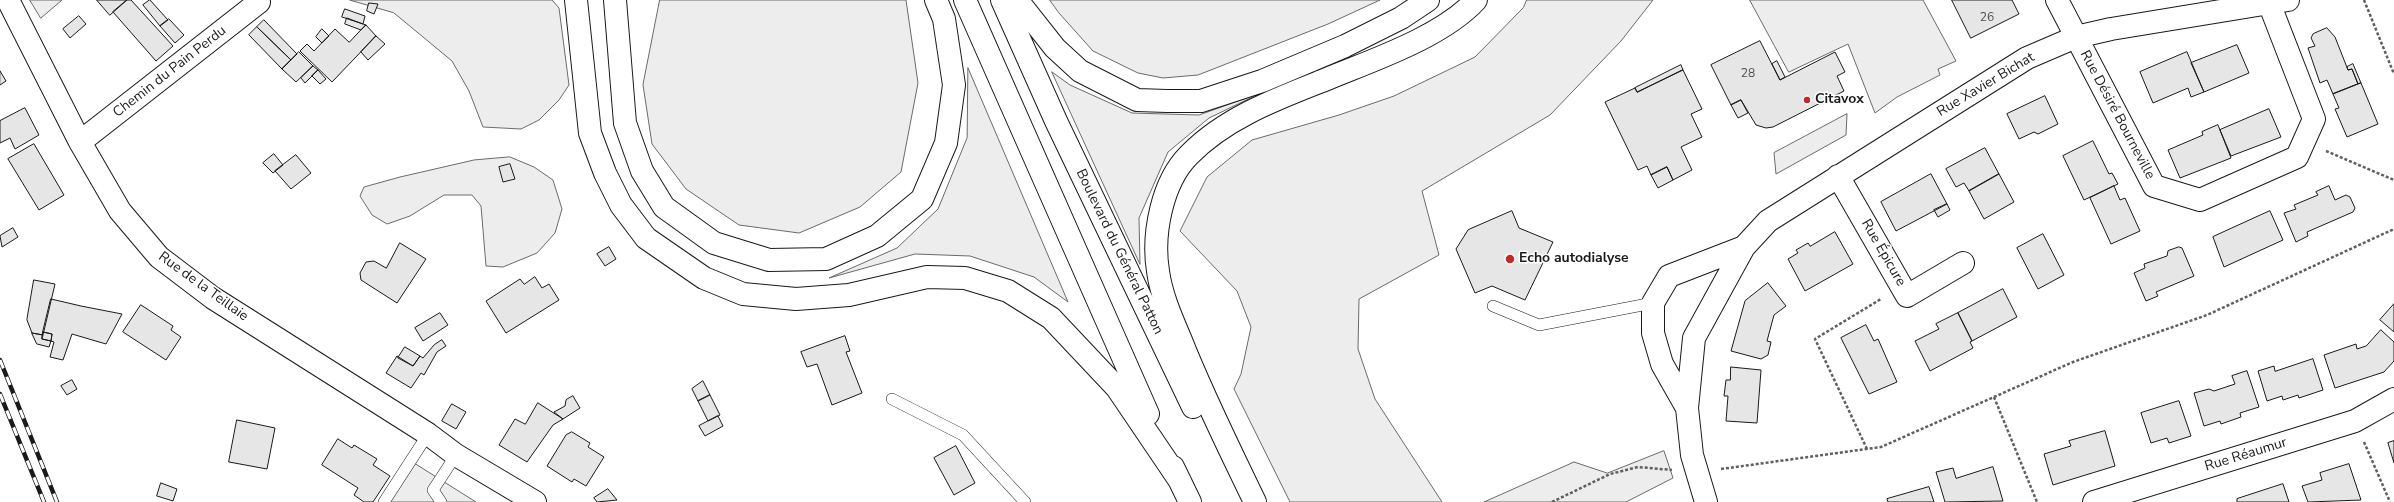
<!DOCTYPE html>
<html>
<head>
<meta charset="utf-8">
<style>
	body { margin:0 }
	canvas { display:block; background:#fff }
</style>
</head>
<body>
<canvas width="2394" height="502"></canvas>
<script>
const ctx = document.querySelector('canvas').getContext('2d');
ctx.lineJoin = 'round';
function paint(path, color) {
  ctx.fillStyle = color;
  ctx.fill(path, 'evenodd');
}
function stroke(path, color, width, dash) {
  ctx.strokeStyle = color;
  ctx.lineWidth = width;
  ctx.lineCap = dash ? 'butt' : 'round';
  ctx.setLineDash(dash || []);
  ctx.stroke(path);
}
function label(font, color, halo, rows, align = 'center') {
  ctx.font = font + ' "Nunito Sans",sans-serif';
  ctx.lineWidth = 3;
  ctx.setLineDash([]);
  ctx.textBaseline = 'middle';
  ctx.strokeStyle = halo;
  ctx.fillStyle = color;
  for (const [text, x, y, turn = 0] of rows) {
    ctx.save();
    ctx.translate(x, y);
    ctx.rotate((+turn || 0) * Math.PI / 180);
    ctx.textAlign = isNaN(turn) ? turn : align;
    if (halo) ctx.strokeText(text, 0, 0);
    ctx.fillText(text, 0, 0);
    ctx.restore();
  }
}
const built = new Path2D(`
	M30 0H62L41 18Z
	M350 0H552L559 8 569 85 559 100 539 120 521 129 483 127 469 91 452 61 394 13Z
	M660 0H906L918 83 901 172 860 207 799 233 739 225 686 189 652 144 643 85Z
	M1050 0H1380L1328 24 1198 75 1163 78 1138 73 1093 51 1059 13Z
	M1527 0H1653L1621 41 1550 115 1422 191 1439 255 1359 299 1358 349 1375 399 1442 502H1290L1234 389 1241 374 1251 327 1237 291 1180 231 1207 177 1252 140 1339 115 1394 96 1475 57 1523 8Z
	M1750 0H1923L1956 61 1938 69 1940 75 1897 97 1875 113 1848 44 1789 72Z
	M968 68 1068 302 1034 277 970 256 915 254 829 278 897 248 938 209 967 138Z
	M1052 72 1070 85 1132 113 1199 115 1263 92 1209 118 1168 152 1139 218 1140 264Z
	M1847 114 1846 135 1776 174 1774 153Z
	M510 157 534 167 553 180 562 209 555 233 537 253 503 267 486 266 481 206 472 195H444L410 216 387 224 372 215 360 196 364 187 400 177 474 160Z
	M1664 451 1673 478 1626 502H1484L1574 462 1607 473Z
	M414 463 476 502H389Z`);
paint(built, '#ededed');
stroke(built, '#6a6a6a', 1);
const building = new Path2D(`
	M97 0H127L110 15Z
	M127 0H131L173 46 156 61 113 12Z
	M150 0 168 20 160 26 143 5Z
	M1952 0H2012L2019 14 1971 38Z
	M369 3 378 4 374 14 367 11Z
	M345 9 365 16 363 24 342 17Z
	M79 16 86 24 70 38 63 29Z
	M347 18 363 24 366 25 361 30 345 24Z
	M169 19 184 35 175 43 160 26Z
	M264 20 297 54 291 60 257 27Z
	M366 25 376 36 332 82 300 51 307 44 314 51 335 29 349 42Z
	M257 27 291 60 282 69 249 35Z
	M2327 28 2335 37 2348 70 2352 69 2358 84 2333 94 2327 80 2320 83 2308 48 2315 46 2311 38 2313 34Z
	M322 29 329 36 322 43 316 37Z
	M376 36 385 44 368 60 361 52Z
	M1760 41 1780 80 1835 52 1845 72 1837 76 1844 91 1773 127 1766 128 1756 125 1741 100 1731 105 1711 65Z
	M2237 45 2249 73 2204 92 2191 63Z
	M299 52 313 66 296 82 282 69Z
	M2187 52 2204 92 2191 97 2188 88 2153 103 2140 72Z
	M1777 61 1785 77 1780 80 1772 64Z
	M2353 64 2361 83 2358 84 2352 69 2348 70 2347 67Z
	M1681 65 1683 70 1637 92 1635 88Z
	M313 66 318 70 305 83 301 78Z
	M318 70 326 79 320 84 312 76Z
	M1683 70 1702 109 1691 114 1702 137 1681 147 1692 170 1673 180 1667 167 1651 175 1647 166 1638 170 1605 102 1635 88 1637 92Z
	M0 71 6 81 0 85Z
	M2361 83 2378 124 2347 137 2335 109 2339 108 2333 94Z
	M2045 96 2058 124 2038 134 2034 132 2019 139 2007 114Z
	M1741 100 1748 113 1738 118 1731 105Z
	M25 108 39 135 15 149 10 138 0 143V121Z
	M2269 109 2281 137 2231 156 2220 130Z
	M2218 125 2231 158 2180 178 2168 150 2203 135 2202 132Z
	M2093 141 2109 174 2112 173 2118 184 2084 200 2063 156Z
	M34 144 64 195 39 210 8 159Z
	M1985 148 1999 174 1969 191 1964 183 1956 187 1946 169Z
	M274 154 283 165 273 173 263 163Z
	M296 155 311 173 291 189 275 171Z
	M510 164 515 179 503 182 499 167Z
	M1667 167 1673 180 1658 188 1651 175Z
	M1931 174 1947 204 1896 231 1881 202Z
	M1999 174 2014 202 1984 219 1969 191Z
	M2114 186 2120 200 2125 198 2140 231 2111 244 2090 198Z
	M2329 186 2335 200 2346 195 2350 197 2355 208 2353 212 2307 232 2308 236 2296 242 2284 213 2296 209 2294 205 2318 195 2316 192Z
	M1947 204 1950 210 1938 217 1934 210Z
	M1512 211 1519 228 1553 242 1525 300 1492 286 1475 293 1456 249 1468 230Z
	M2270 211 2283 240 2224 267 2213 237Z
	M13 228 18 237 2 247 0 236Z
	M1835 232 1853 264 1805 291 1788 259 1798 253 1796 250 1808 243 1810 246Z
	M2043 234 2064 275 2038 289 2017 248Z
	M400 243 426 259 397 303 361 280 360 273 366 262 374 261 386 268Z
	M609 247 616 259 605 266 597 254Z
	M2179 247 2182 248 2194 276 2156 292 2158 296 2146 301 2134 273 2145 268 2144 264 2167 256 2168 251Z
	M535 277 542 288 549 284 559 300 506 333 486 301 520 279 524 284Z
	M34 280 55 284 43 335 32 333 27 320Z
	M1768 283 1786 306 1774 315 1767 341 1771 342 1768 355 1761 359 1731 351 1745 301Z
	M2003 289 2017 317 1972 341 1958 313Z
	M51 299 81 306 122 314 106 344 72 334 63 360 50 357 54 342 51 341 52 334 43 332Z
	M2394 304V332L2380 320Z
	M141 305 173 326 171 330 181 337 166 360 123 332Z
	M440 313 448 325 423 341 415 328Z
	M1958 313 1972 341 1970 342 1973 348 1930 371 1915 341 1939 329 1936 324Z
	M1866 325 1874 341 1878 339 1897 382 1869 394 1841 338Z
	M2381 330 2394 342V361L2384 372 2335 388 2324 355 2356 344 2357 349 2366 346Z
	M43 332 52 334 51 341 42 339Z
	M32 333 43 335 42 339 51 341 49 347 37 344Z
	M845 336 850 351 846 352 862 393 832 405 817 364 807 367 801 352Z
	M442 340 446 346 437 352 424 375 421 373 411 388 386 373 397 356 413 366 420 356 423 358 434 345Z
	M405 347 420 356 413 366 398 358Z
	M2313 359 2323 390 2299 398 2298 395 2283 400 2282 396 2267 401 2258 371 2274 366 2275 371Z
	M1731 367 1761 370 1757 423 1726 421 1728 396H1724L1726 380H1730Z
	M2247 371 2259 407 2240 413 2241 417 2221 424 2220 421 2204 426 2194 393 2209 389 2214 391 2235 384 2232 376Z
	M72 380 77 389 67 395 61 386Z
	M703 381 710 395 698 401 692 389Z
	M710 395 720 415 708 421 698 401Z
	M573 396 580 408 563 419 554 412 565 406 566 400Z
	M2179 401 2191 436 2169 443 2167 438 2151 443 2141 413Z
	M538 403 563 419 553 425 527 462 499 445 515 419 525 424Z
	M452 404 466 412 456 429 442 421Z
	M718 416 723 426 705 436 699 426Z
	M237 420 275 428 267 469 229 462Z
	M2105 431 2115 466 2053 485 2044 454 2071 446 2069 441Z
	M572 432 590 443 588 447 604 457 586 486 574 479 572 482 547 466 566 435Z
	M338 439 352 448 354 445 377 459 373 465 390 476 373 502H364L354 495 358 488 322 465Z
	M2394 441V463L2388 443Z
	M956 446 975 483 954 495 934 458Z
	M2349 464 2361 500 2308 502 2302 486 2322 480 2320 473Z
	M1993 467 2003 501 1945 502 1936 472 1953 468 1956 478Z
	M161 483 177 489 173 501 157 496Z
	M2283 484 2289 502H2237V499Z
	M1929 487 1934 502H1888L1887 499Z
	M608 489 617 500 597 502 594 498Z`);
paint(building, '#e6e6e6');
stroke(building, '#1a1a1a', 1);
const lane = new Path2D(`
	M1493 306 1539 325 1653 303
	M892 399 963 435 1025 502
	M384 502 428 434
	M441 502 433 490 456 455`);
const street = new Path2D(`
	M8 0 80 142 120 211 159 257 213 298 428 434 456 455 535 502
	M2057 0 2154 186 2200 200 2297 157 2314 119 2269 3
	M80 142 259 2
	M1838 176 1907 296 1963 263
	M1687 408 1662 364 1653 333V303L1669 276 1744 247
	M1706 502 1692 455 1687 408 1694 338 1744 247 1768 221 2027 58 2076 37 2111 29 2288 0
	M2094 502 2355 421 2394 399`);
const highway = new Path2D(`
	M576 0 590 133 605 173 621 205 646 238 704 278 743 294 796 299 849 295 927 277 965 278 1008 291 1051 318 1117 388 1180 481
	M615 0 625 123 642 171 664 207 714 243 769 260 826 259 877 236 922 199 946 143 954 85 944 19 936 0
	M965 0 1148 414
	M1002 0 1056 121 1193 407
	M1017 0 1055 48 1080 71 1137 100 1167 101H1201L1262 81 1345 46 1401 18 1428 0
	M1173 467 1190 502
	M1255 502C1229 448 1202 394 1180 338 1171 317 1161 294 1158 271 1152 234 1162 182 1189 155 1226 117 1279 98 1327 79 1373 60 1442 37 1476 0`);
stroke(lane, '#1a1a1a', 12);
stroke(street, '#1a1a1a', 24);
stroke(highway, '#1a1a1a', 24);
stroke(new Path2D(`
	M2364 0 2394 74
	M2326 151 2394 180
	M1994 397 2037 502
	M2364 442 2390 502
	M1867 449 1815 339 1881 299
	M1721 469 1881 447 2073 362 2207 315 2394 229
	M1552 502 1610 474 1638 467 1672 470`), '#5f5f5f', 2.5, [3, 2]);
stroke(lane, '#fff', 11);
stroke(street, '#fff', 22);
stroke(highway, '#fff', 22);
const rail = new Path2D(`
	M0 360 57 502
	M0 394 44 502`);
stroke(rail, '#1a1a1a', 4.5);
stroke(rail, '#fff', 3, [9]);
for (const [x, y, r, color] of [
	[1807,100,4,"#c62828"],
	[1510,259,5,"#c62828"]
]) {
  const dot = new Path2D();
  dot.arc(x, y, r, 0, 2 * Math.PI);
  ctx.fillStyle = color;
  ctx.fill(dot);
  stroke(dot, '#fff', 1.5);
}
label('12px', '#4d4d4d', null, [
	["26",1987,18],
	["28",1748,74]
]);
label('14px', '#1a1a1a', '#fff', [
	["Chemin du Pain Perdu",170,72,-38],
	["Rue Xavier Bichat",1986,85,-31],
	["Rue Désiré Bourneville",2117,115,62],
	["Boulevard du Général Patton",1119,252,64],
	["Rue Épicure",1883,253,60],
	["Rue de la Teillaie",203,287,36],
	["Rue Réaumur",2246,455,-17]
]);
label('bold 14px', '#1a1a1a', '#fff', [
	["Citavox",1815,100],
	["Echo autodialyse",1519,259]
], 'left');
</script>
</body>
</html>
